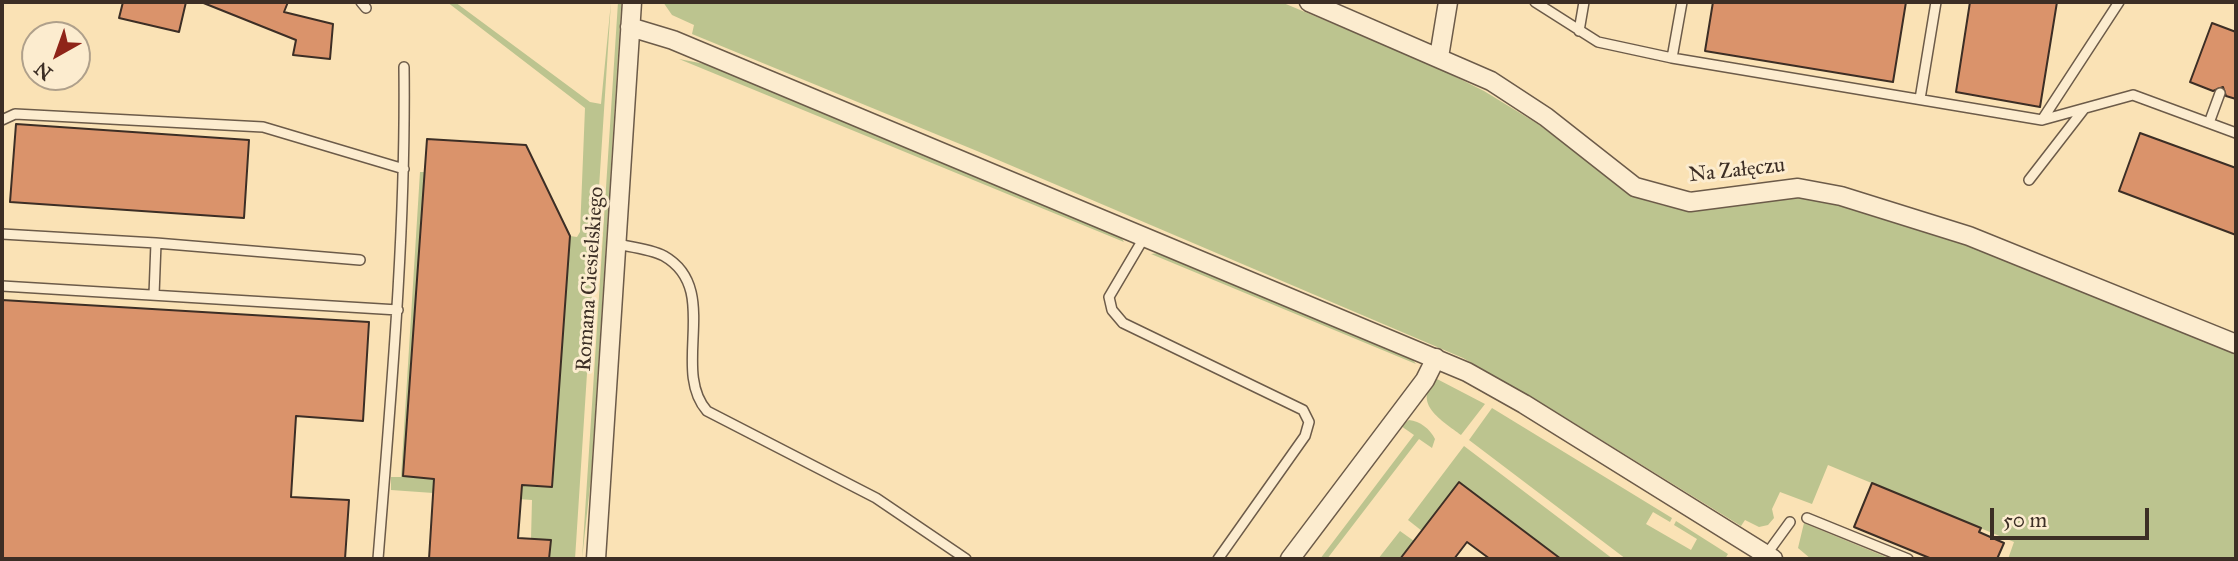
<!DOCTYPE html>
<html>
<head>
<meta charset="utf-8">
<style>
	body { margin:0 }
	#map { position:relative; width:2238px; height:561px; overflow:hidden; background:#fae2b5; font-family:"IM FELL Great Primer",serif }
	canvas { display:block }
	.frame { position:absolute; inset:0; border:4px solid #3c2e25; pointer-events:none }
	.north { position:absolute; left:21px; top:21px; width:70px; height:70px; box-sizing:border-box; background:#fceccf; border:2px solid #afa08b; border-radius:50%; rotate:220deg; font-size:19px; font-weight:700; line-height:28px; text-align:center; color:#3c2e25 }
	.north::after { content:''; display:block; margin:auto; width:24px; height:32px; background:#8f2418; clip-path:polygon(50% 0,100% 100%,50% 72%,0 100%) }
	.scale { position:absolute; left:1990px; top:508px; width:159px; height:32px; box-sizing:border-box; border:4px solid #3c2e25; border-top:0; padding-left:9px; font-size:21px; line-height:24px; white-space:nowrap; color:#3c2e25; -webkit-text-stroke:5px #fceccf; paint-order:stroke }
</style>
</head>
<body>
<div id="map">
<canvas width="2238" height="561"></canvas>
<div class="frame"></div>
<div class="north">N</div>
<div class="scale">50 m</div>
</div>
<script>
const ctx = document.querySelector('canvas').getContext('2d');
ctx.lineJoin = 'round';
function paint(path, color) {
  ctx.fillStyle = color;
  ctx.fill(path, 'evenodd');
}
function stroke(path, color, width, dash) {
  ctx.strokeStyle = color;
  ctx.lineWidth = width;
  ctx.lineCap = dash ? 'butt' : 'round';
  ctx.setLineDash(dash || []);
  ctx.stroke(path);
}
function label(font, color, halo, rows, align = 'center') {
  ctx.font = font + ' "IM FELL Great Primer",serif';
  ctx.lineWidth = 6;
  ctx.setLineDash([]);
  ctx.textBaseline = 'middle';
  ctx.strokeStyle = halo;
  ctx.fillStyle = color;
  for (const [text, x, y, turn = 0] of rows) {
    ctx.save();
    ctx.translate(x, y);
    ctx.rotate((+turn || 0) * Math.PI / 180);
    ctx.textAlign = isNaN(turn) ? turn : align;
    if (halo) ctx.strokeText(text, 0, 0);
    ctx.fillText(text, 0, 0);
    ctx.restore();
  }
}
paint(new Path2D(`
	M447 2H455L590 102 601 104 611 2 575 559H549L550 540 531 539 532 500 391 490V477H401L420 172H425L403 476 552 486 570 236 577 237 580 232 585 108Z
	M618 2H621V8L591 477 582 559Z
	M663 2H1281L1432 65 1484 91 1538 124 1628 192 1647 201 1665 206 1696 207 1812 194 1950 239 2236 352V559H2008L2014 542 1828 465 1812 504 1780 492 1772 509 1774 518 1768 525 1759 527 1745 520 1741 526 1540 402 1463 358 977 151 692 34 694 25 672 15Z
	M679 59 705 64 1121 237 1124 242Z
	M1158 253 1412 359 1416 364 1151 254Z
	M1437 379 1485 404 1461 435C1443 421 1410 403 1437 379Z
	M1492 408 1672 518 1670 522 1653 512 1646 524 1691 550 1697 539 1674 525 1676 521 1728 554 1725 559H1626L1469 440Z
	M1409 420C1420 421 1430 429 1435 439L1432 448 1419 439 1327 559H1320L1414 435 1401 426Z
	M1464 446 1613 559H1561L1459 482 1422 531 1408 520Z
	M1804 523 1806 524 1891 559H1811L1798 548Z
	M1400 531 1414 541 1400 559H1378Z`), '#bcc48f');
const building = new Path2D(`
	M123 2H186L179 32 119 18Z
	M201 2H288L284 12 333 24 330 59 293 55 296 40Z
	M1713 2H1906L1893 82 1705 51Z
	M1970 2H2057L2040 107 1956 92Z
	M2212 23 2236 32V99L2226 96 2223 87 2213 91 2190 82Z
	M16 124 249 140 244 218 10 202Z
	M2140 133 2236 168V235L2119 191Z
	M427 139 526 145 570 236 552 487 522 485 518 538 551 540 549 559H429L434 479 403 476Z
	M2 300 369 322 363 421 296 416 291 497 349 500 345 559H2Z
	M1459 482 1561 559H1490L1467 542 1454 559H1400Z
	M1872 483 1981 528 1979 532 2004 543 1997 559H1932L1854 527Z`);
paint(building, '#da936b');
stroke(building, '#3c2e25', 2);
const service = new Path2D(`
	M361 2 366 8
	M1535 2 1598 42 1672 58 2042 120 2133 95 2236 133
	M1579 31 1584 2
	M1672 58 1682 2
	M1920 99 1936 2
	M2 120 15 114 263 127 404 169
	M2042 120 2119 2
	M2209 123 2220 93
	M2029 180 2084 109
	M2 234 156 243 360 260
	M1145 236 1109 297 1112 310 1123 323 1303 410 1309 422 1305 436 1218 559
	M616 244C631 247 651 249 664 256 722 289 670 369 707 411L876 498 966 559
	M2 286 398 310
	M154 295 156 243
	M1807 518 1908 559
	M1766 555 1790 522
	M378 559C391 395 406 231 404 67`);
const minor = new Path2D(`
	M1309 2 1491 81 1546 117 1635 187 1690 202 1798 188 1841 196 1969 236 2236 344
	M630 27 673 40 1467 372 1524 404 1773 559
	M1439 57 1448 2
	M596 559 632 2
	M1290 559 1425 380 1436 358`);
stroke(service, '#6c5b49', 12);
stroke(minor, '#6c5b49', 21);
stroke(service, '#fceccf', 9);
stroke(minor, '#fceccf', 18);
label('21px', '#3c2e25', '#fceccf', [
	["Na Załęczu",1737,171,-6],
	["Romana Ciesielskiego",591,279,-86]
]);
</script>
</body>
</html>
